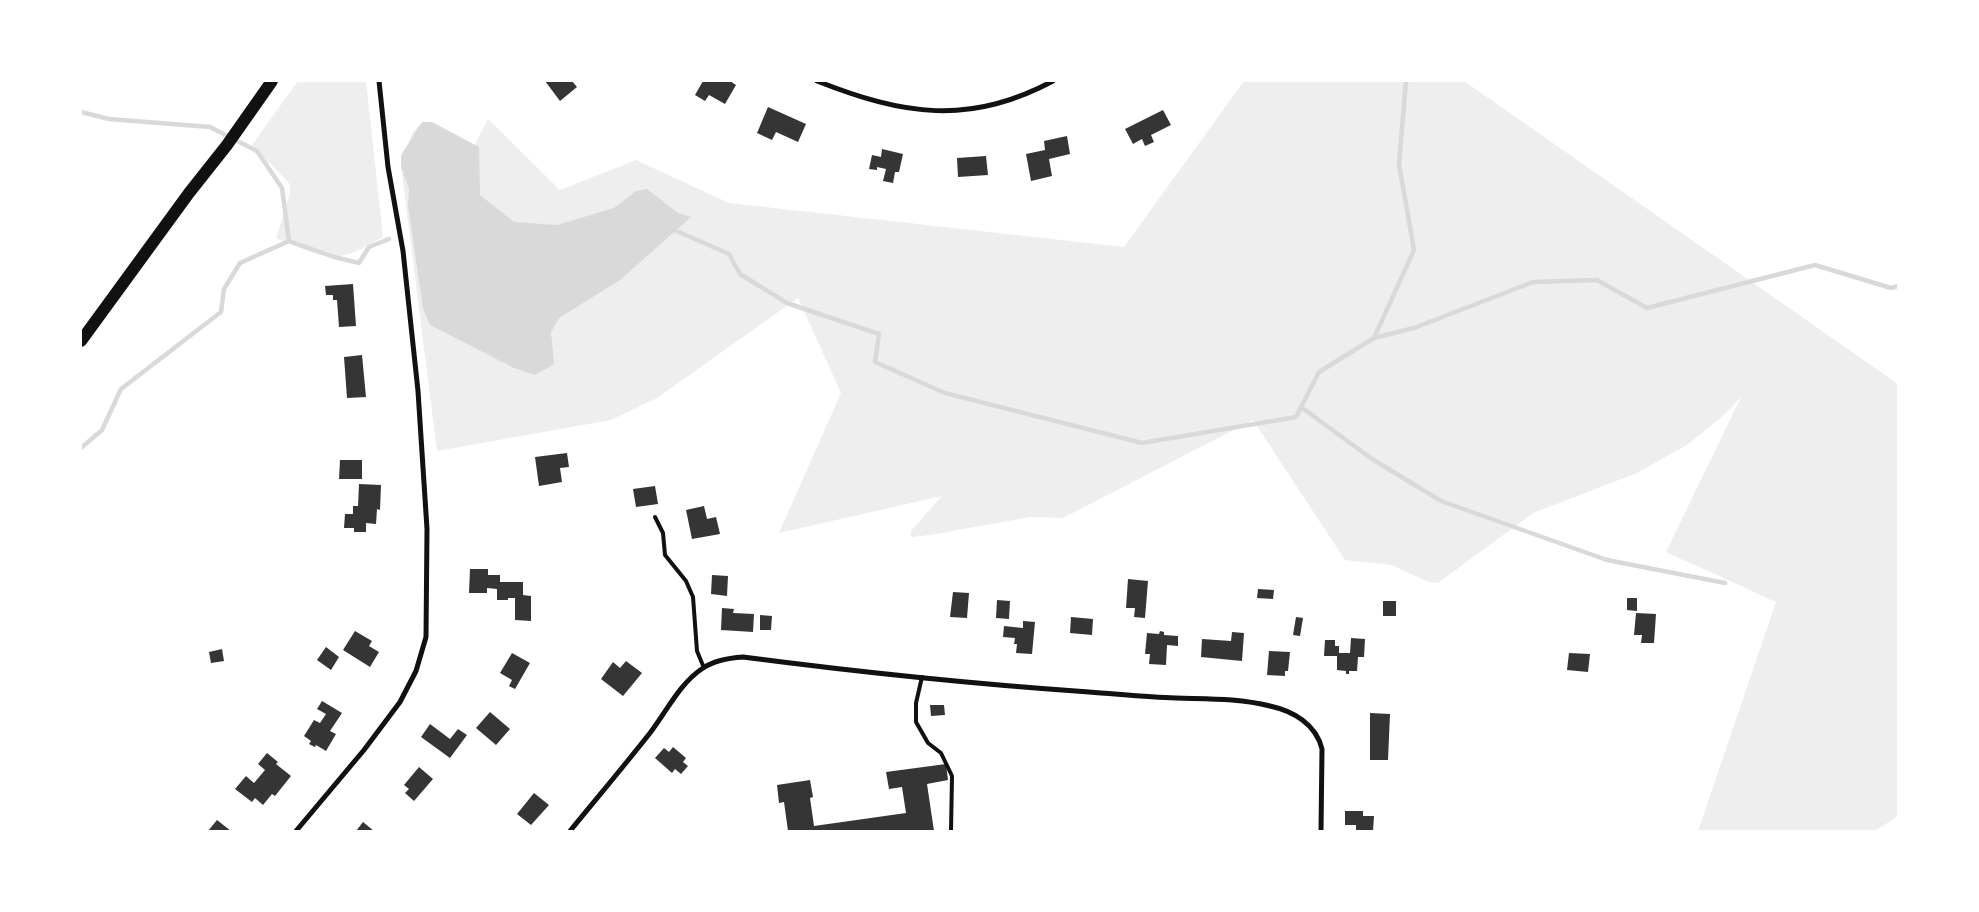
<!DOCTYPE html>
<html>
<head>
<meta charset="utf-8">
<style>
	body { margin:0 }
	#map { position:relative; width:1979px; height:912px; overflow:hidden; background:#fff; font-family:"Open Sans",sans-serif }
	canvas { display:block }
	.frame { position:absolute; inset:0; border:82px solid #fff; pointer-events:none }
</style>
</head>
<body>
<div id="map">
<canvas width="1979" height="912"></canvas>
<div class="frame"></div>
</div>
<script>
const ctx = document.querySelector('canvas').getContext('2d');
ctx.lineJoin = 'round';
function paint(path, color) {
  ctx.fillStyle = color;
  ctx.fill(path, 'evenodd');
}
function stroke(path, color, width, dash) {
  ctx.strokeStyle = color;
  ctx.lineWidth = width;
  ctx.lineCap = dash ? 'butt' : 'round';
  ctx.setLineDash(dash || []);
  ctx.stroke(path);
}
paint(new Path2D(`
	M298 81H366L383 237C370 244 355 254 340 256 319 258 295 246 276 238L290 193 289 183 252 145Z
	M1244 81H1464L1898 384V816L1875 831H1698L1776 602 1666 552 1741 397 1722 417 1687 445 1637 473 1533 513 1438 583 1428 582 1392 565 1345 560 1253 420 1063 518 1030 517 930 535 911 537V531L942 496 779 533 841 393 798 298 657 398 611 420 437 451 402 174 408 171 405 153 412 134 418 126 427 122 434 123 474 146 488 119 560 190 636 160 729 203 1124 247Z`), '#eee');
paint(new Path2D(`
	M422 122H432L479 147 480 195 514 222 557 225 614 208 636 191 647 189 678 213 691 217 620 280 559 318 551 332 554 364 535 375 514 368 430 325 423 308 408 206 409 188 401 168V155Z`), '#d9d9d9');
stroke(new Path2D(`
	M81 112 109 119 210 127 257 151 282 188 289 241 240 263 224 289 221 312 121 389 102 430 81 448
	M672 229 729 254 740 274 787 303 879 334 875 362 945 393 1142 443 1296 417 1319 372 1374 338 1414 328 1533 282 1597 280 1647 308 1815 265 1891 288 1898 286
	M289 241 334 257 359 263 369 247 389 239
	M1374 338 1414 250 1399 164 1406 81
	M1301 407 1372 459 1441 501 1607 560 1725 583`), '#d9d9d9', 4.5);
paint(new Path2D(`
	M545 81H572L577 87 560 101Z
	M703 81H730L736 85 725 104 709 95 705 101 695 95Z
	M768 107 806 124 798 142 776 132 772 140 757 133Z
	M1163 110 1171 125 1151 135 1154 142 1145 146 1142 139 1133 144 1125 129Z
	M1067 136 1070 154 1049 159 1052 176 1031 181 1026 154 1045 150 1044 141Z
	M882 149 903 154 899 172H895L893 183 883 181 886 169 877 167V170L869 169 872 155 881 157Z
	M986 156 988 175 958 177 957 158Z
	M353 284 356 326 339 327 337 300H333V295H326L325 286Z
	M362 355 366 397 347 398 344 357Z
	M567 453 569 467 560 468 562 482 539 486 535 457Z
	M340 460H362V479H339Z
	M359 484 381 485 380 510 377 509 376 524 366 523V532H354V528H344L345 514H353V506H358Z
	M655 486 658 504 636 507 633 489Z
	M704 506 707 519 716 517 720 534 692 539 686 510Z
	M470 569H488V575H500V582H523V595L531 596V621L515 620V598H508V600H497V589L487 588V593H469Z
	M712 575 728 576 727 596 711 594Z
	M1128 579 1148 581 1145 618 1134 617 1135 608H1126Z
	M1258 589 1274 590 1273 599 1257 598Z
	M953 592 969 593 967 618 950 617Z
	M1627 598H1637V611L1627 610Z
	M997 600 1010 601 1009 619 996 618Z
	M1383 601H1396V616H1383Z
	M722 608 734 609 733 613 754 614 753 632 721 630Z
	M1636 613 1656 614 1654 643H1641L1642 635H1634Z
	M760 615 772 616 771 630H760Z
	M1071 617 1093 619 1092 635 1070 633Z
	M1296 617 1303 618 1300 636 1293 635Z
	M1023 621 1035 622 1032 654 1016 653 1017 644H1014L1015 638 1003 637 1004 626 1023 628Z
	M355 631 372 641 369 646 379 652 370 667 343 650Z
	M1160 631 1164 632V635L1178 636V646L1167 645 1166 665 1149 664 1150 654H1145L1147 633 1159 634Z
	M1232 632 1244 633 1242 661 1201 657 1202 639 1231 641Z
	M1351 638 1365 639 1364 657H1358L1357 671H1349V674H1346V671L1337 670V656H1324L1325 640H1335V646H1339V653H1350Z
	M326 647 339 657 331 670 317 660Z
	M222 649 224 661 211 663 209 652Z
	M1269 651 1290 652 1288 671H1285V676L1267 675Z
	M512 653 530 663 515 689 509 686 512 680 500 673Z
	M1569 653 1590 654 1588 672 1567 670Z
	M626 661 642 673 623 696 601 679 613 662 620 668Z
	M322 701 342 713 330 731 336 734 326 751 316 745 315 747 309 744 311 741 304 736 314 720 320 723 326 714 317 709Z
	M930 705H944L945 715 931 716Z
	M490 712 510 729 496 745 476 728Z
	M1370 713 1390 714 1388 760H1370Z
	M430 724 450 739 458 729 467 735 450 758 421 737Z
	M673 747 686 758 683 762 688 766 681 774 675 769 672 773 655 758 664 748 669 752Z
	M267 753 278 762 276 764 291 776 275 796 272 794 263 805 255 798 252 802 235 789 246 776 254 783 265 770 258 764Z
	M946 764 948 780 927 784 934 831H788L784 802 779 803 777 785 810 780 813 797 810 798 814 826 906 813 902 787 889 789 886 772Z
	M419 767 433 779 414 801 405 793 409 789 404 785Z
	M534 793 549 805 531 825 517 814Z
	M1345 811H1363V816H1374L1373 831H1356V825H1345Z
	M217 820 231 831H208Z
	M363 822 374 831H356Z`), '#353535');
stroke(new Path2D(`
	M655 517 663 533 665 555 686 581 693 597 697 651 704 668
	M922 677 916 703V722L928 743 941 753 952 776 951 831`), '#111', 4);
stroke(new Path2D(`
	M817 81C903 115 969 126 1053 81
	M296 831 364 750 400 702 416 671 426 637 427 529 418 391 403 251 388 167 379 81
	M570 831C597 798 624 766 650 733 667 711 679 684 703 668 715 660 729 658 743 657 858 672 973 684 1089 692 1118 694 1147 697 1176 698 1208 699 1239 698 1270 706 1293 711 1316 724 1322 749L1321 831`), '#111', 5);
stroke(new Path2D(`
	M81 341 189 193 227 145 272 81`), '#111', 12);
</script>
</body>
</html>
